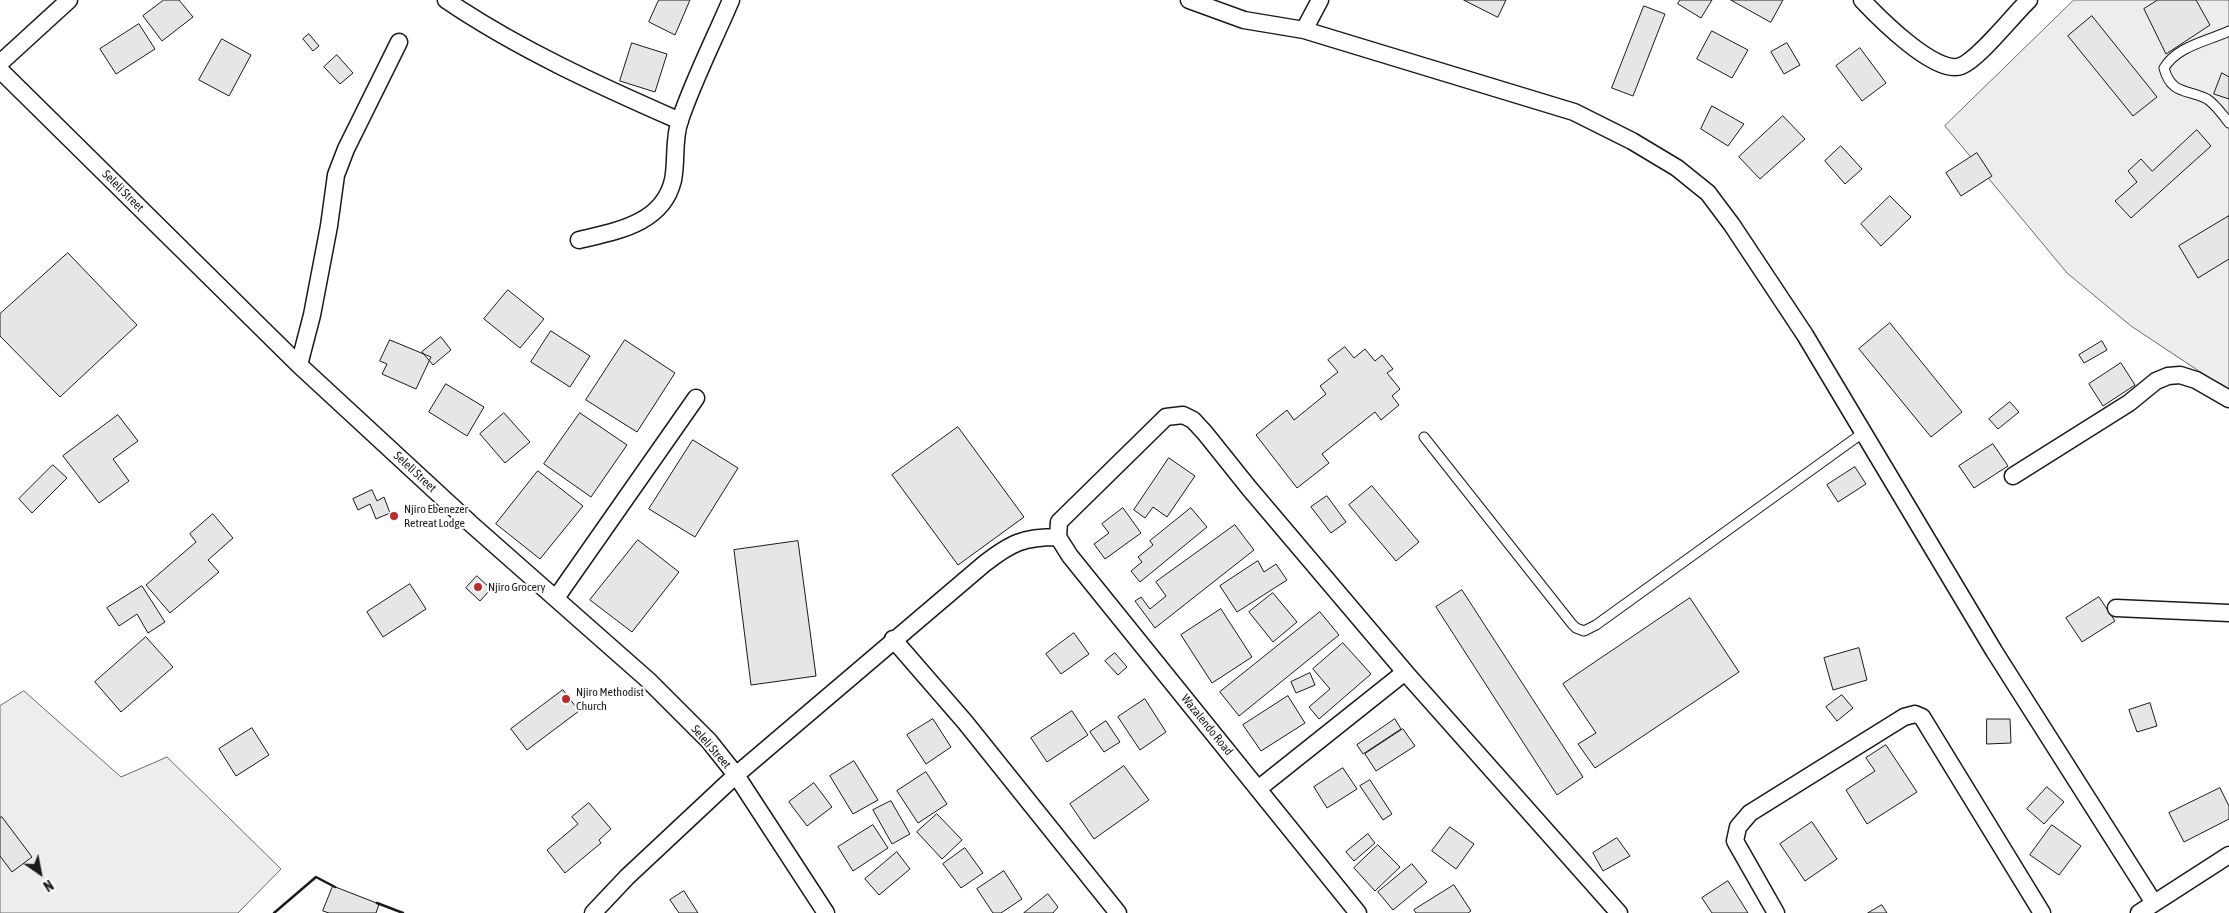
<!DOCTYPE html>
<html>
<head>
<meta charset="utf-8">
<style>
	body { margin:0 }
	#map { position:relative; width:2229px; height:913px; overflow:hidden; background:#fff; font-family:"Asap Condensed",sans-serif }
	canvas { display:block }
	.north { position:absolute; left:15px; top:848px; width:50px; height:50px; -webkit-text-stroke:4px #fff; paint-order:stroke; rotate:147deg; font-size:14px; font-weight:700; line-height:20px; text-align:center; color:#1a1a1a }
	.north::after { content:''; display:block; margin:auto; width:18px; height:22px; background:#1a1a1a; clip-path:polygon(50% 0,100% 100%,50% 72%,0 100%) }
</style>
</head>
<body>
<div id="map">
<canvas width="2229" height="913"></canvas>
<div class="north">N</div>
</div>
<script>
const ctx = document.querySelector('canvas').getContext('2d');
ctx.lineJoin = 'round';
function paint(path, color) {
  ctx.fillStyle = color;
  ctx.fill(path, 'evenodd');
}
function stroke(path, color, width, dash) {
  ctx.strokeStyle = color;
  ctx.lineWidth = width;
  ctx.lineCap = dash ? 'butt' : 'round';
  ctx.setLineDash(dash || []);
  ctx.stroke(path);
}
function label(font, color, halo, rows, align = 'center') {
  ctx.font = font + ' "Asap Condensed",sans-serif';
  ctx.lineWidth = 4;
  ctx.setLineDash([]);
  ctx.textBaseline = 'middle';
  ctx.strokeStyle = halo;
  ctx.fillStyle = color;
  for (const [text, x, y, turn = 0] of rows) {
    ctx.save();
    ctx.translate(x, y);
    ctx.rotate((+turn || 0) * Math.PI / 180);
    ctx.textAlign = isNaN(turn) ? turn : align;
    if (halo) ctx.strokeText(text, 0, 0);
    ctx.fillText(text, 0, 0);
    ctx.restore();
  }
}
const built = new Path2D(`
	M2074 0H2229V391L2131 326 2067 273 1945 126Z
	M24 691 121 777 167 757 281 869 238 913H0V706Z`);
paint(built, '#ededed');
stroke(built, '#6a6a6a', 1);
const building = new Path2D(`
	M164 0H179L193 17 162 41 143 16Z
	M659 0H690L675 35 649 22Z
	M1464 0H1506L1498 17Z
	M1680 0H1712L1701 18 1678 4Z
	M1731 0H1783L1771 22Z
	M2158 0H2196L2210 25 2166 54 2144 9Z
	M1644 6 1665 14 1633 96 1612 88Z
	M2092 16 2157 97 2133 116 2068 36Z
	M139 24 155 49 116 74 100 49Z
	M1712 31 1748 50 1732 78 1697 59Z
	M309 34 319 46 313 51 303 39Z
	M222 39 251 55 229 96 199 80Z
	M632 43 667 54 655 92 620 81Z
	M1787 43 1800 65 1784 74 1771 52Z
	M1860 48 1886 83 1862 101 1836 66Z
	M337 55 353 73 340 84 324 67Z
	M2222 73 2229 77V99L2214 94Z
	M1712 106 1744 124 1728 146 1701 129Z
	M1783 116 1805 139 1760 179 1739 157Z
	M2197 130 2211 146 2131 218 2115 201 2137 182 2128 171 2141 159 2152 171Z
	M1841 146 1862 169 1845 184 1825 161Z
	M1977 153 1992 176 1961 196 1946 173Z
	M1890 196 1911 217 1881 246 1861 224Z
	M2229 216V259L2198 278 2179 246Z
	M68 253 137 325 60 397 0 336V314Z
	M508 290 544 319 520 348 484 319Z
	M1890 323 1962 412 1931 437 1859 349Z
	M551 331 590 356 570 387 531 362Z
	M441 337 451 350 433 365 422 352Z
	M390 340 431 357 416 389 382 374 387 364 380 361Z
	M625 340 675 373 637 432 586 400Z
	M2102 341 2107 350 2084 363 2079 355Z
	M1345 347 1354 358 1365 349 1375 361 1382 355 1393 369 1387 373 1400 389 1392 396 1399 405 1381 420 1375 412 1322 454 1329 463 1297 488 1256 435 1287 410 1294 420 1326 394 1320 386 1338 372 1328 360Z
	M2121 363 2135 385 2103 406 2089 384Z
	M446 384 484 407 467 436 429 412Z
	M2010 402 2019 412 1998 429 1989 419Z
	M504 413 530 442 505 463 480 434Z
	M580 413 627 445 591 497 544 464Z
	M118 415 138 441 113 459 129 481 99 503 63 456Z
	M958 427 1024 517 958 565 892 475Z
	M693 440 738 468 695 537 649 509Z
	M1993 444 2008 466 1974 488 1959 466Z
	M1169 458 1195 476 1167 517 1153 507 1145 518 1134 510Z
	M53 465 67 478 32 513 19 499Z
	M1855 467 1866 484 1838 502 1827 485Z
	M538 471 583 506 540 559 496 524Z
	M1372 486 1419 542 1396 561 1349 505Z
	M372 490 377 501 384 497 390 513 376 519 370 504 358 510 353 499Z
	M1327 496 1346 522 1331 533 1311 507Z
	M1123 508 1141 533 1105 559 1094 544 1109 533 1102 524Z
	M1191 508 1207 527 1140 582 1131 571 1142 562 1138 557 1153 545 1150 541Z
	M213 514 233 538 208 560 219 572 170 613 146 585 196 542 190 534Z
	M1235 525 1254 550 1155 628 1135 601 1141 597 1150 609 1166 596 1156 582Z
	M638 540 679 572 632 632 590 600Z
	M798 541 816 676 751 685 734 550Z
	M1258 561 1264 572 1276 564 1287 580 1237 612 1220 586Z
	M477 576 491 589 480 601 466 588Z
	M410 584 426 609 383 637 367 612Z
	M142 586 165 622 148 633 137 614 119 626 107 608Z
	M1462 590 1583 777 1557 795 1436 607Z
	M1273 593 1297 622 1273 642 1249 612Z
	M2099 597 2115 621 2082 642 2066 618Z
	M1690 598 1739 672 1595 768 1578 744 1596 733 1563 684Z
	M1221 609 1252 657 1212 683 1181 635Z
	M1320 612 1339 635 1239 716 1220 692Z
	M1074 633 1089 654 1061 674 1046 654Z
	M146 637 173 667 121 712 95 682Z
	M1343 643 1371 674 1319 719 1309 707 1330 689 1313 669Z
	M1859 648 1867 680 1833 690 1824 658Z
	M1115 653 1127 667 1118 675 1105 661Z
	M1310 673 1315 685 1296 693 1291 682Z
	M563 690 579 711 527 750 511 729Z
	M1842 695 1853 708 1837 721 1826 707Z
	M1288 696 1305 723 1261 751 1243 725Z
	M1145 699 1166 732 1140 750 1118 717Z
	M2150 703 2157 726 2137 732 2129 710Z
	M1072 711 1088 735 1047 762 1031 738Z
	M933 719 951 747 926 764 907 735Z
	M1395 719 1401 729 1363 754 1357 745Z
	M1987 719H2010L2011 743 1987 744Z
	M1106 721 1120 742 1104 752 1090 732Z
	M252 728 269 755 236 776 219 749Z
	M1403 729 1415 746 1376 771 1365 754Z
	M1886 745 1917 792 1867 824 1846 790 1875 771 1866 758Z
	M854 761 878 800 853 814 830 776Z
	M1124 766 1149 800 1094 839 1070 804Z
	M1343 768 1357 789 1327 808 1314 787Z
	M926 772 947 804 918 823 897 791Z
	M1370 780 1392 814 1383 820 1360 786Z
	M814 783 832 807 807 826 789 802Z
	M2047 787 2064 802 2044 824 2027 809Z
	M2220 788 2229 806V819L2184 842 2169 813Z
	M891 801 910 834 892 844 873 810Z
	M589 803 611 829 599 840 601 843 565 873 547 850 578 824 572 817Z
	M937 814 962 840 942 859 917 832Z
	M2 817 32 857 12 872 0 856V818Z
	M1812 822 1837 859 1805 881 1780 844Z
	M873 825 888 848 853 871 838 847Z
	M2052 825 2081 846 2059 875 2030 855Z
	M1450 827 1474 844 1456 869 1432 851Z
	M1368 834 1375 843 1354 861 1346 852Z
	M1617 838 1630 856 1603 871 1593 853Z
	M1378 845 1400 867 1375 891 1354 868Z
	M965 848 983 873 961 888 943 864Z
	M897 852 910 869 879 895 865 879Z
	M1412 864 1427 882 1393 910 1378 892Z
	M1004 871 1022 899 1001 913H993L977 889Z
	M1728 881 1748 913H1712L1702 898Z
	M1454 885 1471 911 1468 913H1416L1414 910Z
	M333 886 379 904 376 913H329L323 911Z
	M684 891 698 913H679L670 900Z
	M1048 894 1058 907 1053 913H1024Z
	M1882 905 1887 913H1868Z`);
paint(building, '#e6e6e6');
stroke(building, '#1a1a1a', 1);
const lane = new Path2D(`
	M2229 31C2208 41 2177 46 2164 68 2171 95 2188 89 2207 99 2215 104 2223 115 2229 123
	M1424 437 1572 624 1576 628 1584 631 1596 625 1864 432`);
const street = new Path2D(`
	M446 0C518 49 600 86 680 121
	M1189 0 1244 20 1304 30 1574 112 1632 141 1677 168 1708 193 1732 225 1805 335 1994 651 2154 903
	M1862 0C1878 17 1936 76 1961 66 1979 59 2013 15 2029 0
	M1304 30 1320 0
	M0 63 69 0
	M0 70 299 365 470 523 648 680 709 741 736 775 826 913
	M579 240C616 231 663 224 673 180 677 161 673 139 680 120 694 79 714 40 731 0
	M299 365 312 315 329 226 336 175 346 149 399 42
	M2013 476 2129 403 2156 381 2168 376 2180 375 2196 380 2229 399
	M556 598 696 398
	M2116 608 2229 613
	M893 639 965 722 1118 913
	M1258 789 1405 672
	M593 913 627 877 736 775 984 564C1011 543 1023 537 1058 537
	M1358 913 1070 556 1058 537 1059 522 1166 417 1183 415 1193 420 1205 433 1249 488 1405 672 1619 913
	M1776 913 1735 841 1738 827 1750 813 1904 717 1915 714 1922 717 2042 913
	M2139 913 2229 855`);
stroke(lane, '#1a1a1a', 11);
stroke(street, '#1a1a1a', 19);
stroke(lane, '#fff', 9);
stroke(street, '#fff', 16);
stroke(new Path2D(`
	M377 903 403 913
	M274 913 316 877 335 887`), '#1a1a1a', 2.5);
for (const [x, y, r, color] of [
	[394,516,5,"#c62828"],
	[478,587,5,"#c62828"],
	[566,699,5,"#c62828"]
]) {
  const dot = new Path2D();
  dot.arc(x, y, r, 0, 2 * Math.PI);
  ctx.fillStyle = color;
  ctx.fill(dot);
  stroke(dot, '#fff', 2);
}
label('12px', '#1a1a1a', '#fff', [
	["Seleli Street",123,191,45],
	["Seleli Street",415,472,43],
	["Wazalendo Road",1207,725,51],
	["Seleli Street",711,747,49]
]);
label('12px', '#1a1a1a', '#fff', [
	["Njiro Ebenezer",404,509],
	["Retreat Lodge",404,523],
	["Njiro Grocery",488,587],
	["Njiro Methodist",576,692],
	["Church",576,706]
], 'left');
</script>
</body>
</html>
